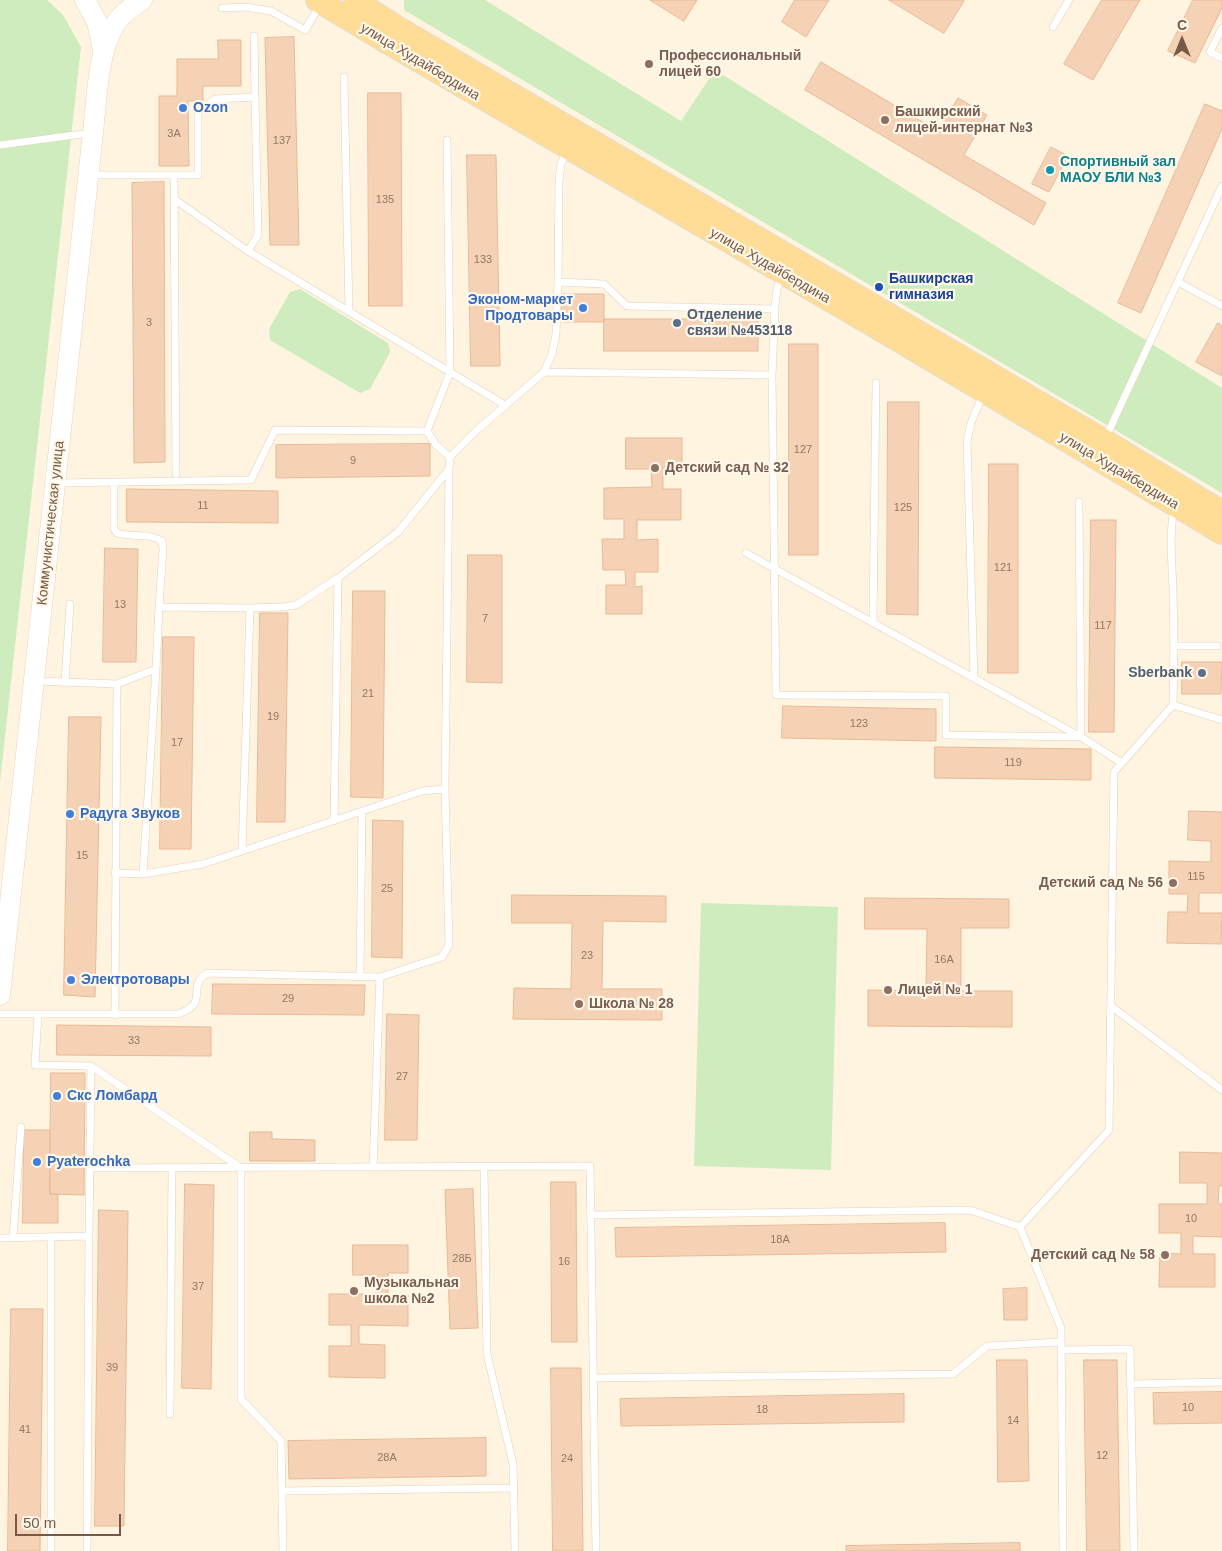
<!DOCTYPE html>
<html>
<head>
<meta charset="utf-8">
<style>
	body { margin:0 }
	#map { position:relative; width:1222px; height:1551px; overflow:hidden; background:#fef4e0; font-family:Helvetica,sans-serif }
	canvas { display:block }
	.north { position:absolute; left:1157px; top:15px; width:50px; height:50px; -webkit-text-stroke:4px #fff7e8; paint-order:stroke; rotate:0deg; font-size:14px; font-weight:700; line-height:20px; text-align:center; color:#765946 }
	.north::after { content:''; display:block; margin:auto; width:18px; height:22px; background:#765946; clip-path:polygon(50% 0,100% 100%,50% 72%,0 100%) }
	.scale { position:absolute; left:15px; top:1514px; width:106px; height:22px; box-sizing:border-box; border:2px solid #765946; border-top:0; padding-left:6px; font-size:15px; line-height:18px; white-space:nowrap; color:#765946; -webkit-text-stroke:4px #fff7e8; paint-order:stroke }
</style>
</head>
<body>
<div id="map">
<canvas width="1222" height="1551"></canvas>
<div class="north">С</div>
<div class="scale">50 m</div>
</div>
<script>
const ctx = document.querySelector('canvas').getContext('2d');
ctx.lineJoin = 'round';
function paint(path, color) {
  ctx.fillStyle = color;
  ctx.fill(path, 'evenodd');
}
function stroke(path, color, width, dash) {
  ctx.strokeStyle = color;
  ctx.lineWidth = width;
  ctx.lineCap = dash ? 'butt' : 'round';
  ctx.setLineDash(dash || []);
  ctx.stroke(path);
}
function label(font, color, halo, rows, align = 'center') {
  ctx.font = font + ' Helvetica,sans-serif';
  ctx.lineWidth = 4.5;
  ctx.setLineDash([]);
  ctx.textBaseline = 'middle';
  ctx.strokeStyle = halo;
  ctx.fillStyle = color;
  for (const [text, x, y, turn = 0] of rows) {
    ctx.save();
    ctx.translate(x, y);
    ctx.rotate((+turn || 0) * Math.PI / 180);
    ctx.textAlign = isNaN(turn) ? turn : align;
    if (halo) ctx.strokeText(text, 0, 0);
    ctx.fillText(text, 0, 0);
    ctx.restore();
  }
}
paint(new Path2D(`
	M0 0H47L63 15 81 47 0 782Z
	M404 0H485L681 121 715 70 1222 388V493L404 10Z
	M300 289 388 343 390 352 370 389 360 393 270 340 269 329 290 292Z
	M701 903 838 907 831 1170 694 1166Z`), '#ceecbe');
const building = new Path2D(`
	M650 0H697L684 21Z
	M795 0H829L806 37 782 22Z
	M889 0H962L964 1 944 33Z
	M1102 0H1140L1093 80 1064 64Z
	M1193 0H1222V8L1195 63 1168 51Z
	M294 37 299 245H270L265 38Z
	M218 40H241V86H203V101H188L189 166H159V96H177V59H218Z
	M821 62 938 131 958 98 987 115 964 155 1046 203 1034 225 805 90Z
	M368 93H401L402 306H369Z
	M1205 104 1222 111V129L1141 313 1118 303Z
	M1051 147 1068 156 1049 192 1032 184Z
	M467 155H496L500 366H471Z
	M164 182 165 462 134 463 132 183Z
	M562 294H604V322H562Z
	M604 319H758V351H604Z
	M1218 323 1222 326V376L1196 362Z
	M789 344H818V555H789Z
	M888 402H919L918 615 887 614Z
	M626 438H682V467H663V489H681V520H637V540L658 539V572H635V587L642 586V614H606V585H626L625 570H603L602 539H624V519H604V488L652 487 651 469H626Z
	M430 444V476L276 478V445Z
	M989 464H1018V673H988Z
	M127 489 278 491V523L127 522Z
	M1091 520H1116L1114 732H1089Z
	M105 548 138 549 136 662H103Z
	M468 555H502V683L467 682Z
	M353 591H385L383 798 351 797Z
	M260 613H288L285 822H257Z
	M163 637H194L191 849H160Z
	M1182 662H1222L1221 694H1182Z
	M783 706 936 709V741L782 738Z
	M69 717H101L95 997 64 995Z
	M935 747 1091 749V780L935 778Z
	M1189 811 1222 812V893H1199V913H1222L1221 944 1167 943 1168 912H1187L1188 894H1169V861L1211 862V841L1188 840Z
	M373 820 403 821 402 958 372 957Z
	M512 895 666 896V922L603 921 602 989H662V1020L513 1019 514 988 571 989 572 923H512Z
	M865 898 1009 899V928H961V991H1012V1027L868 1026V990L926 991 927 929H865Z
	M213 984 365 985 364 1015 212 1014Z
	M387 1014 419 1015 417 1140H385Z
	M57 1025 211 1027V1056L57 1055Z
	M51 1073H85L84 1195 50 1194Z
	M24 1130H50V1194H58V1223H23Z
	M250 1132H272V1139L315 1140V1161H250Z
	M1180 1152 1222 1153V1186H1219L1218 1204H1222V1237L1193 1236V1254H1215V1287H1159L1160 1253 1181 1254V1233H1159V1204H1207V1183H1180Z
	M551 1182H576L577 1342H552Z
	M185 1184 214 1185 211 1389 182 1388Z
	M473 1189 478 1328 450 1329 445 1190Z
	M99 1210 128 1211 124 1526H95Z
	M945 1223 946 1252 616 1257 615 1228Z
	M353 1245H408V1273H388V1295H408V1326L359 1325V1344L385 1345V1378L329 1377V1346H351V1325H329V1294H376V1275H353Z
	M1027 1288V1320H1004L1003 1289Z
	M11 1309H43L40 1551H8Z
	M997 1360H1027L1029 1481 998 1482Z
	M1084 1360H1117L1120 1551H1087Z
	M551 1368H581L583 1551H553Z
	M1222 1392V1423L1154 1424 1153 1393Z
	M904 1394V1422L621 1426 620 1399Z
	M486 1438V1476L289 1479 288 1441Z
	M1020 1543V1551H846V1546Z`);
paint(building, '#f5d2b5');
stroke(building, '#e9b995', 1);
const service = new Path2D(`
	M222 8 246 7 271 11 305 30 320 5
	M1053 27 1069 0
	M1222 28 1210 52 1222 58
	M344 77 349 311
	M0 145 90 133
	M91 175H198V113L215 99 255 97 254 36
	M174 175 176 474
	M174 199 248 251 505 405
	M248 251 258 235 255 97
	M781 276 777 289 775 306 772 375 776 695 946 696V735L1081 737 1122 763
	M558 282 604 284 627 306 775 309
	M1178 282 1222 306
	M544 372 772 375
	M427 431 450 372 447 140
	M1106 437 1222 186
	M114 482V529L117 533C131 538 148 532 162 541L163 549 159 607
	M58 483 251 480 275 430 427 431 436 445 450 457
	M746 553 1081 737 1079 502
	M873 623 876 383
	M1174 646H1217
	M974 678 967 441 971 423 983 394
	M37 681 117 684 156 669 159 607 250 608 282 607 296 605 338 578 398 532 449 469 450 457 477 430 544 372 552 354 556 334 558 282 559 180 561 164 567 150
	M65 683 70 604
	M1173 705 1222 720
	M334 821 338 578
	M242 851 250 608
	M115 873 143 874 203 864 422 791 445 789
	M143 874 156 669
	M360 977 362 811
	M1111 1006 1222 1090
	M0 1014H178C211 1003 185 988 207 973L380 977 442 957 449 945 445 789 449 469
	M115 1015 117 684
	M91 1066 241 1168V1399L281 1441 283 1551
	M373 1167 380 977
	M484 1167 487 1354 513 1464 515 1551
	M90 1168 590 1166 596 1551
	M590 1215 970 1210 1020 1227 1061 1328 1063 1551
	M1020 1227 1109 1130 1114 772 1173 705C1174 666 1174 628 1173 589 1172 563 1169 535 1174 509
	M0 1238 89 1236 91 1066 35 1065 38 1014
	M13 1238 21 1127
	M1062 1350 1130 1349 1134 1551
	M593 1378 953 1374 987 1346 1061 1342
	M1130 1384 1222 1382
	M170 1414 172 1168
	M282 1491 513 1488
	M51 1551V1237
	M87 1551 89 1236`);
const secondary = new Path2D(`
	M85 0 97 22 103 50
	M0 995 93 132C97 100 97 55 114 26 120 15 131 7 142 0`);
const primary = new Path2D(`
	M317 0 385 41 881 330 1222 533
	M355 0 395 26 1105 441 1222 512`);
stroke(service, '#e2d0bb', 8);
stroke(secondary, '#ead3bb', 21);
stroke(primary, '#e1dad6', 24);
stroke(service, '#fff', 7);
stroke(secondary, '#fff', 20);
stroke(primary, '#ffdd96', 22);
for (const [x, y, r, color] of [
	[649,64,5,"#8d6e63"],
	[183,108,5,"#3f7fe0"],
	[885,120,5,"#8d6e63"],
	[1050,170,5,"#0f9aa8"],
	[879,287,5,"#1a4fb4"],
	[583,308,5,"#3f7fe0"],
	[677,323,5,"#5c6f8a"],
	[655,468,5,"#8d6e63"],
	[1202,673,5,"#5c6f8a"],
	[70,814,5,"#3f7fe0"],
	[1173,883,5,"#8d6e63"],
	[71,980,5,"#3f7fe0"],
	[888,990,5,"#8d6e63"],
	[579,1004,5,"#8d6e63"],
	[57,1096,5,"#3f7fe0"],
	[37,1162,5,"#3f7fe0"],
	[1165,1255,5,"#8d6e63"],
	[354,1291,5,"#8d6e63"]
]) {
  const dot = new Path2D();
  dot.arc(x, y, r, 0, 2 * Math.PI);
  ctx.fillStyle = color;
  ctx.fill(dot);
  stroke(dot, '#fff7e8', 2);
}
label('11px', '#967762', null, [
	["3А",174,134],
	["137",282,141],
	["135",385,200],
	["133",483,260],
	["3",149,323],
	["127",803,450],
	["9",353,461],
	["11",203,506],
	["125",903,508],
	["121",1003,568],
	["13",120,605],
	["7",485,619],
	["117",1103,626],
	["21",368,694],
	["19",273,717],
	["123",859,724],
	["17",177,743],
	["119",1013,763],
	["15",82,856],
	["115",1196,877],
	["25",387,889],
	["23",587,956],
	["16А",944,960],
	["29",288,999],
	["33",134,1041],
	["27",402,1077],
	["10",1191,1219],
	["18А",780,1240],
	["28Б",462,1259],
	["16",564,1262],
	["37",198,1287],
	["39",112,1368],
	["10",1188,1408],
	["18",762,1410],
	["14",1013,1421],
	["41",25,1430],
	["12",1102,1456],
	["28А",387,1458],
	["24",567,1459]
]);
label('bold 14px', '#785e54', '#fff7e8', [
	["Профессиональный",659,56],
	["лицей 60",659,72],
	["Башкирский",895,112],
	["лицей-интернат №3",895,128],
	["Детский сад № 32",665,468],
	["Детский сад № 56",1163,883,"right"],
	["Лицей № 1",898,990],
	["Школа № 28",589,1004],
	["Детский сад № 58",1155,1255,"right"],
	["Музыкальная",364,1283],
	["школа №2",364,1299]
], 'left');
label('14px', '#765946', '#fff7e8', [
	["улица Худайбердина",420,62,31],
	["улица Худайбердина",770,266,30],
	["улица Худайбердина",1119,471,31],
	["Коммунистическая улица",51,523,-84]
]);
label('bold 14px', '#366cbe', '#fff7e8', [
	["Ozon",193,108],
	["Эконом-маркет",573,300,"right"],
	["Продтовары",573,316,"right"],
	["Радуга Звуков",80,814],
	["Электротовары",81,980],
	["Скс Ломбард",67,1096],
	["Pyaterochka",47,1162]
], 'left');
label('bold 14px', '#0d838f', '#fff7e8', [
	["Спортивный зал",1060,162],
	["МАОУ БЛИ №3",1060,178]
], 'left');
label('bold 14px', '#164399', '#fff7e8', [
	["Башкирская",889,279],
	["гимназия",889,295]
], 'left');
label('bold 14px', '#4e5e75', '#fff7e8', [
	["Отделение",687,315],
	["связи №453118",687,331],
	["Sberbank",1192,673,"right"]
], 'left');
</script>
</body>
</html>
